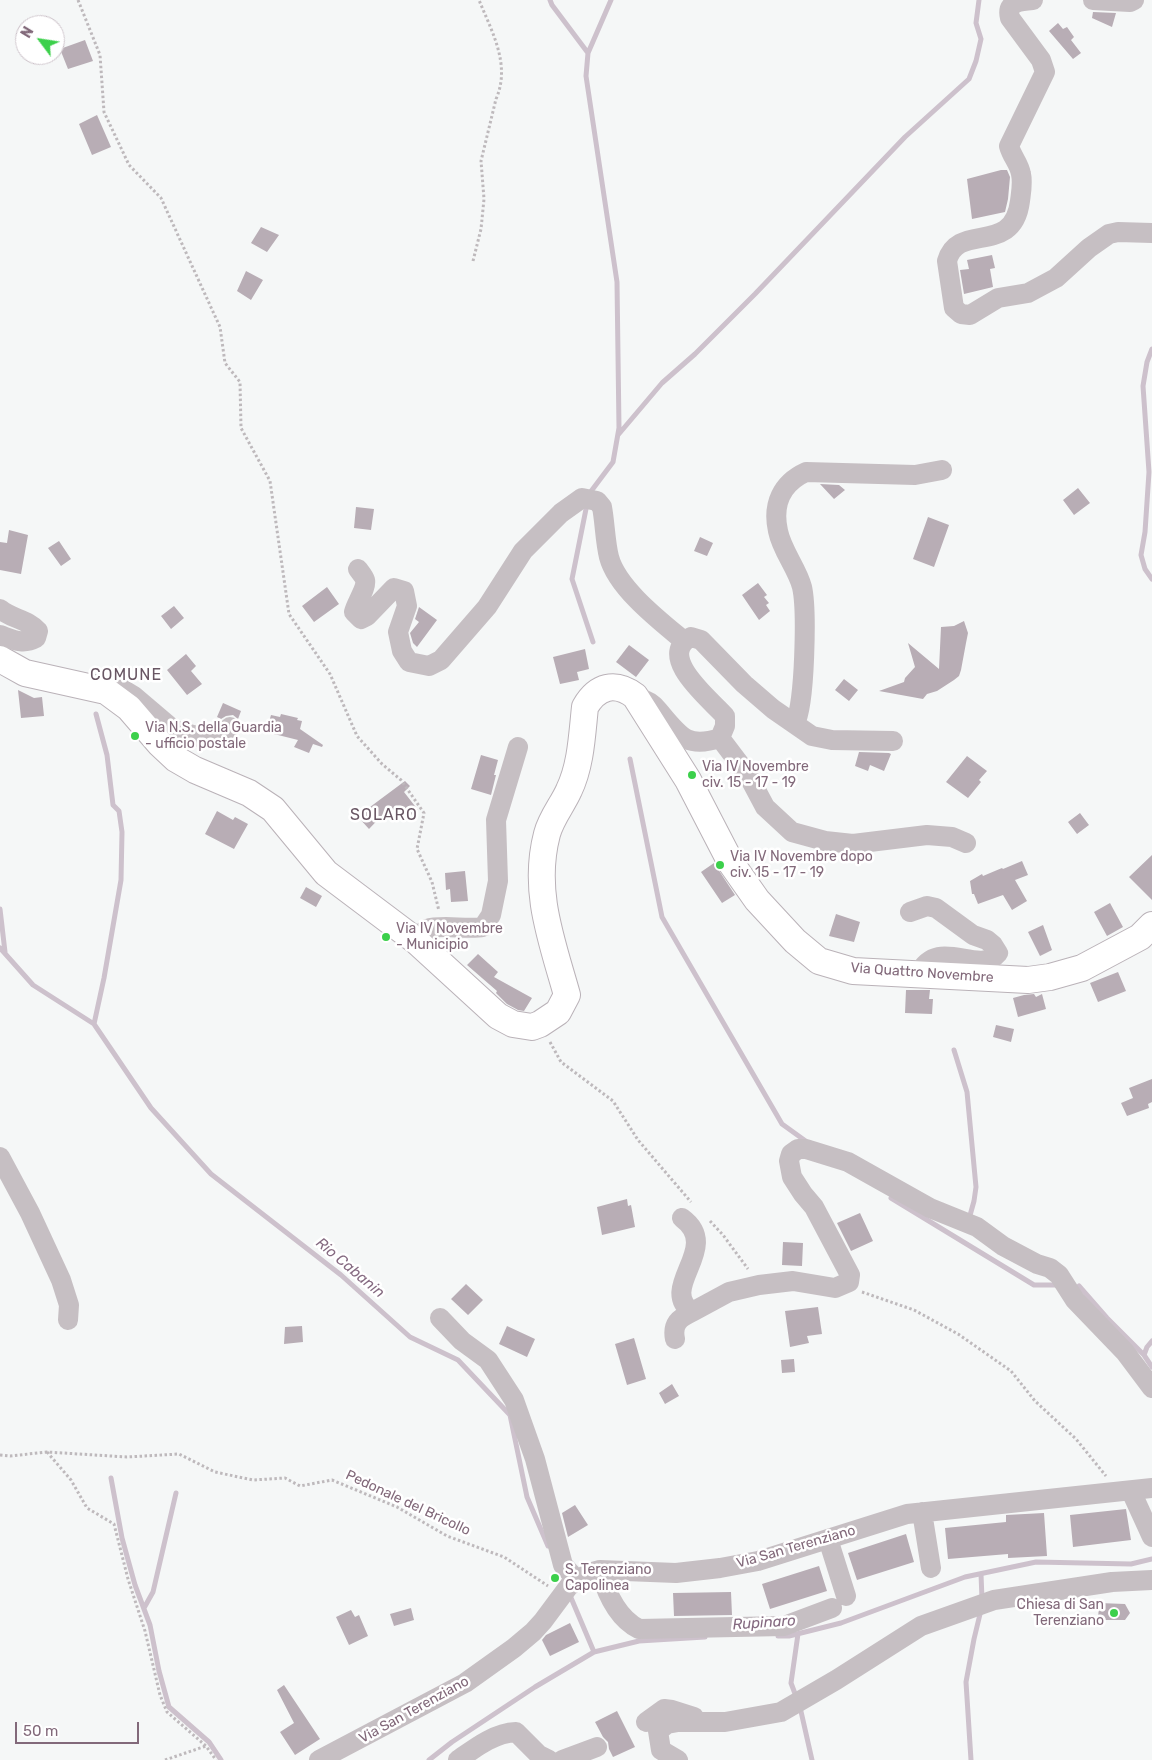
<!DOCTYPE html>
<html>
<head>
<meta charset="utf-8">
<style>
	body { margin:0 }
	#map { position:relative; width:1152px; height:1760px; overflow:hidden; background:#f5f7f7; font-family:Rubik,sans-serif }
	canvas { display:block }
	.north { position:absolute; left:15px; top:15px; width:50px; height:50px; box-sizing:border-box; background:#fff; border:1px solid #cdc3ca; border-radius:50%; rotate:301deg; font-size:14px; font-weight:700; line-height:20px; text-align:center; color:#82697a }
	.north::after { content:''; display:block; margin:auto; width:18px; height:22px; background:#3cd04b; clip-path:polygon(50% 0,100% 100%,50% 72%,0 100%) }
	.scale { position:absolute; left:15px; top:1722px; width:124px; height:22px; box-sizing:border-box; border:2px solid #82697a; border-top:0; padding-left:6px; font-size:15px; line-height:18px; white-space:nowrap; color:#82697a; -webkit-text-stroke:4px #fff; paint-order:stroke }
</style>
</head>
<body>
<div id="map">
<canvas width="1152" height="1760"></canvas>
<div class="north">N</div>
<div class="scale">50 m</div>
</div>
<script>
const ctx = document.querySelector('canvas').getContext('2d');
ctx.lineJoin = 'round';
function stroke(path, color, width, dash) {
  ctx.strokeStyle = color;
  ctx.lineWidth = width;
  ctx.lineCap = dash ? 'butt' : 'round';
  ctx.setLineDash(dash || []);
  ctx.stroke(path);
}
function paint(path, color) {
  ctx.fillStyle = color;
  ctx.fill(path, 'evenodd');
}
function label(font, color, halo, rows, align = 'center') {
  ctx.font = font + ' Rubik,sans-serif';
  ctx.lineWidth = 5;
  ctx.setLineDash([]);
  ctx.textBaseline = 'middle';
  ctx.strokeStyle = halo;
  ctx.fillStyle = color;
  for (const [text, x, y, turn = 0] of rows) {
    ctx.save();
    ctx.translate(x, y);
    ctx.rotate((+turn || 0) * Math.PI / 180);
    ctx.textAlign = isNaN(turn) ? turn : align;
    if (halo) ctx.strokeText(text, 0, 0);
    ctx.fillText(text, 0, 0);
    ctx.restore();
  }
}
stroke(new Path2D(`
	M550 0 552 5 588 53 586 76 617 282 619 428 613 462 589 494
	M588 53 611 0
	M1152 349 1147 362 1143 386 1149 472 1145 532 1141 555 1145 569 1152 579
	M618 435 662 383 695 354 755 294 905 137 969 79 976 61 981 39 976 23 979 0
	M587 504 572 579 593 642
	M630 759 662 917 782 1124 807 1142
	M0 909 5 952
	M0 948 33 985 94 1024 151 1108 211 1174 341 1275 410 1337 458 1360 510 1415 527 1497 548 1546
	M94 1024 104 978 121 880 122 832 119 811 113 805 107 755 96 714
	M954 1050 967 1092 976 1187 974 1201 969 1219
	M891 1198 1034 1285H1058
	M1079 1286 1107 1318 1144 1355 1152 1367
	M1144 1355 1147 1347 1152 1341
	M111 1478 122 1538 135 1585 150 1625 159 1671 169 1707 209 1742 221 1760
	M981 1574 982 1599
	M569 1593 594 1652
	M144 1608 153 1592 176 1493
	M778 1636H789L841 1623 965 1577 1036 1562 1131 1564 1152 1559
	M797 1699 791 1683 798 1634
	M800 1707 812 1760
	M429 1760 452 1742 535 1687 594 1652 639 1641 705 1637
	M971 1760 966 1682 974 1639 981 1610`), '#cdc1cc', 5);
paint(new Path2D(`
	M1093 12 1116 13 1112 27 1092 18Z
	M1058 23 1063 29 1067 27 1074 37 1071 40 1081 53 1073 59 1049 31Z
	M85 40 93 61 68 69 60 49Z
	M97 115 111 147 92 155 79 124Z
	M1001 170H1007L1010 177 1008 199 1005 212 972 219 967 179Z
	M261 227 279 235 267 252 251 243Z
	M992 255 995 268 990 269 993 287 964 294 960 270 969 269 967 260Z
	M246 271 263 280 251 300 237 291Z
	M820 484 839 485 845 490 834 499Z
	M1078 488 1090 503 1074 515 1063 500Z
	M356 507 374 509 371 530 354 528Z
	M928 517 949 525 934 567 913 559Z
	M9 530 28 535 21 574 0 570V542L7 543Z
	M700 537 713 543 707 556 694 551Z
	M59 541 71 559 61 566 48 548Z
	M758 583 767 595 764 597 769 603 766 605 770 611 759 620 742 595Z
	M327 587 339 604 314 622 302 606Z
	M174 606 184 618 171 629 161 616Z
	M419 607 437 620 417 647 413 643 410 633 419 622 415 619Z
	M964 621 968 633 966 643 961 670 959 676 954 680 937 691 927 694 923 699 879 691 904 682 905 678 915 667 908 643 939 669 941 627 954 626Z
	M629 645 649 660 636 677 616 662Z
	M585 649 589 669 577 672 579 680 560 684 553 657Z
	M186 654 196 666 191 671 202 684 187 695 167 670Z
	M844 679 858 690 849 701 835 690Z
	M18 690 34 698 42 697 44 716 21 718Z
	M223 703 241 711 238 719 233 715 226 716 221 719 217 717Z
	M281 714 298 718 297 720 302 721 300 729 323 745 322 747 313 744 309 753 294 747 298 740 266 732 271 715 280 717Z
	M859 752 889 753 891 754 884 771 870 765 868 771 855 766Z
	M481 755 498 760 494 775H496L491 795 471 789Z
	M967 756 987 771 979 780 981 782 968 798 946 782Z
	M405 781 410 786 404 792 418 810 402 821 391 806 369 829 359 818 370 807Z
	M217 811 233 820 235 817 248 824 234 849 205 834Z
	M1080 813 1089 825 1077 834 1068 822Z
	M1152 855V900L1129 877Z
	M1022 861 1028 875 1015 880 1027 901 1012 910 1003 895 978 904 974 894H972L970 881 982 874 983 876 1002 868 1003 869Z
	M714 863 735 895 722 903 701 872Z
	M465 871 468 901 451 902 450 889 446 890 445 873Z
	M306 887 322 896 316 907 300 898Z
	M1110 903 1123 927 1107 936 1094 912Z
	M836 914 860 922 854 942 829 936Z
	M1043 925 1052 950 1040 956 1028 932Z
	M478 954 498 972 494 977 532 998 524 1011 518 1010 507 1004 496 993 497 991 467 965Z
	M1118 972 1126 991 1098 1002 1090 983Z
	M906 990H930L929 999H933L932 1014 905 1013Z
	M1034 994 1036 997 1042 994 1046 1009 1018 1017 1013 998 1024 995Z
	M996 1025 1014 1029 1011 1042 993 1037Z
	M1152 1079V1102L1148 1104 1149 1108 1127 1116 1121 1103 1133 1098 1129 1088Z
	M627 1199 628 1206 631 1205 635 1227 602 1235 597 1207Z
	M860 1213 873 1241 851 1251 837 1223Z
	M783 1242 803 1243 802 1266 782 1265Z
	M466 1284 483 1300 468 1315 451 1299Z
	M818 1307 822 1334 807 1336 809 1343 790 1347 785 1311Z
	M302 1326 303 1342 284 1344 285 1327Z
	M507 1326 535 1339 527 1357 499 1344Z
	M634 1338 646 1379 627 1385 615 1344Z
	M794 1359 795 1372 782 1373 781 1360Z
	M672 1384 679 1396 665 1404 659 1393Z
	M575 1505 588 1525 568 1537 562 1513Z
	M1126 1509 1131 1540 1073 1547 1070 1515Z
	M1044 1513 1047 1556 1008 1558V1554L948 1559 945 1528 1006 1522V1515Z
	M906 1534 914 1562 857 1580 848 1553Z
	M819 1566 827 1591 770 1609 762 1584Z
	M731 1592 732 1615 674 1616 673 1593Z
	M1099 1603 1125 1604 1130 1613 1125 1620H1098Z
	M411 1608 414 1620 394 1626 390 1614Z
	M351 1610 355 1617 359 1615 368 1636 349 1645 336 1617Z
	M570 1623 579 1642 550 1656 542 1640 546 1635Z
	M284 1685 320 1739 295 1755 280 1732 294 1723 277 1690Z
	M617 1711 635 1747 613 1757 609 1749 608 1742 603 1737 595 1722Z`), '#b8adb5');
const major = new Path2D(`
	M0 659 25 673 106 691 129 708 160 744 176 759 195 770 249 793 273 809 326 873 415 940 498 1016 513 1024 532 1027 540 1024 558 1012 567 995C552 941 532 891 547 834 551 818 563 804 569 790 581 765 582 735 585 707 597 686 615 681 635 696L688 780 731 863 757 900 795 941 819 961 853 971 1028 980 1050 977 1082 968 1140 937 1152 925`);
stroke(major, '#bab2b8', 28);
stroke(new Path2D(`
	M78 0 100 55 104 112 129 165 161 198 220 327 225 363 240 382 241 428 270 481 289 614 330 674 357 736 382 764 401 780 424 813 417 849 432 882 439 911
	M473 261 481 229 484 199 481 161 496 99C511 65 492 32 479 0
	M550 1042 561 1062 613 1101 638 1140 691 1202
	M710 1221 723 1235 748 1269
	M862 1292 914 1310 958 1334 1011 1371 1035 1401 1076 1439 1106 1476
	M47 1452 71 1480 87 1508 114 1524 128 1579 145 1631 160 1695 167 1712 206 1746 216 1760
	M0 1455 10 1456 47 1452 127 1457 179 1454 215 1472 253 1480 285 1478 300 1486 332 1480 397 1507 447 1536 504 1557 548 1586
	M165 1760 206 1746`), '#beb9bc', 3, [2.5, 2.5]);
stroke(new Path2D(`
	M1033 0C1020 1 1006 2 1010 18L1041 60 1045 72 1009 146C1012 157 1019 163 1021 174 1023 183 1021 193 1020 201 1013 257 958 221 947 261L954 308 961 314 970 315 998 298 1028 293 1056 278 1089 248 1109 234 1118 232 1152 233
	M1093 0 1130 2 1134 0
	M358 569C360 572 364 576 365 580 367 588 356 603 354 612L361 619 367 616 394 588 404 591 407 606 398 632 402 651 409 662 429 666 441 660 487 607 523 551 561 513 582 498 597 501 602 507C605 523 605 541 609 557 617 588 660 621 684 641
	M0 609C11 619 28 619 38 631L36 638C23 645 14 640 0 635
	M119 687 134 696 174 730 200 737 219 738 230 727
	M645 700C653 703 657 709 662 715 681 738 689 748 720 738L725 726V716C711 700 655 656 691 637L701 640 744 684 773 709 812 736 832 740 893 741
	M795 723C805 706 807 609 802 587 797 568 782 551 778 531 772 504 782 483 806 472L915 475 942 470
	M720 738 748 775 765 807 792 832 825 841 853 844 927 835 952 837 966 843
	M910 912 927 906 936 908 973 935 987 940 993 945 998 953C978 977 938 934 918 975
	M415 940C419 937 423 931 427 929 442 924 467 930 483 927L491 915 498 881 496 820 518 747
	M0 1157 30 1213 61 1280 69 1305 68 1320
	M682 1218C723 1248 657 1287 692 1312L729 1292 759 1285 793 1281 835 1288 849 1282 850 1275 814 1207 803 1194 792 1177 789 1161 791 1154 798 1149H806L848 1162 930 1208 977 1227 1003 1246 1037 1264 1050 1268 1059 1275 1075 1300 1125 1352 1152 1388
	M440 1318 462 1341 488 1360 514 1400 535 1459 563 1565 577 1580
	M675 1339C672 1324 679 1318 692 1312
	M1131 1491 1152 1537
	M922 1512 931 1568
	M828 1539 846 1596
	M600 1570C606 1592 617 1618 639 1629L784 1626 832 1608
	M646 1722 664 1709 672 1710 694 1717
	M319 1760 465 1683 514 1648 533 1632 543 1621 569 1586 589 1573 600 1570 676 1573 720 1568 758 1561 907 1514 1152 1488
	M458 1760C475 1748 494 1733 516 1732L539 1755 549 1760
	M562 1760 597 1747
	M678 1760 661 1750 658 1731 667 1724 678 1722H725L781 1712 836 1680 921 1626 994 1600 1112 1582 1152 1580`), '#c6bfc3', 20);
stroke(major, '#fff', 26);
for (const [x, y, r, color] of [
	[135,736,5,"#3cd04b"],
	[692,775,5,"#3cd04b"],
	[720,865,5,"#3cd04b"],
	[386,937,5,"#3cd04b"],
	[555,1578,5,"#3cd04b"],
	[1114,1613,5,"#3cd04b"]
]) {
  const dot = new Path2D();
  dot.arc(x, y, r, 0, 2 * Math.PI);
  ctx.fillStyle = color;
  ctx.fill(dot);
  stroke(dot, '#fff', 2);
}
label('14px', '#82697a', '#fff', [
	["Via N.S. della Guardia",145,728],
	["- ufficio postale",145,744],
	["Via IV Novembre",702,767],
	["civ. 15 - 17 - 19",702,783],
	["Via IV Novembre dopo",730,857],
	["civ. 15 - 17 - 19",730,873],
	["Via IV Novembre",396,929],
	["- Municipio",396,945],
	["S. Terenziano",565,1570],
	["Capolinea",565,1586],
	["Chiesa di San",1104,1605,"right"],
	["Terenziano",1104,1621,"right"]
], 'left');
label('14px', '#82697a', '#fff', [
	["Via Quattro Novembre",922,973,4],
	["Pedonale del Bricollo",408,1503,25],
	["Via San Terenziano",796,1547,-16],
	["Via San Terenziano",414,1710,-29]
]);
label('italic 15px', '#856a81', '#fff', [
	["Rio Cabanin",350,1268,40],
	["Rupinaro",764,1623,-4]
]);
ctx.letterSpacing = '1px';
label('16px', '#685663', '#fff', [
	["COMUNE",126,675],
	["SOLARO",384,815]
]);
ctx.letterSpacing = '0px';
</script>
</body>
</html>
